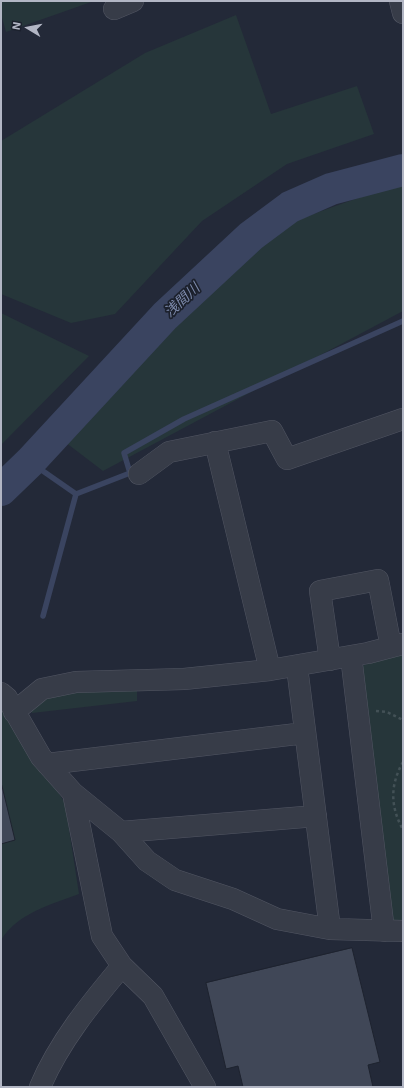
<!DOCTYPE html>
<html>
<head>
<meta charset="utf-8">
<style>
	body { margin:0 }
	#map { position:relative; width:404px; height:1088px; overflow:hidden; background:#232938; font-family:"Exo 2",sans-serif }
	canvas { display:block }
	.frame { position:absolute; inset:0; border:2px solid #b2b6c4; pointer-events:none }
	.north { position:absolute; left:8px; top:8px; width:40px; height:40px; -webkit-text-stroke:3px #1c212d; paint-order:stroke; rotate:280deg; font-size:11px; font-weight:700; line-height:16px; text-align:center; color:#b2b6c4 }
	.north::after { content:''; display:block; margin:auto; width:14px; height:18px; background:#b2b6c4; clip-path:polygon(50% 0,100% 100%,50% 72%,0 100%) }
</style>
</head>
<body>
<div id="map">
<canvas width="404" height="1088"></canvas>
<div class="frame"></div>
<div class="north">N</div>
</div>
<script>
const ctx = document.querySelector('canvas').getContext('2d');
ctx.lineJoin = 'round';
function paint(path, color) {
  ctx.fillStyle = color;
  ctx.fill(path, 'evenodd');
}
function stroke(path, color, width, dash) {
  ctx.strokeStyle = color;
  ctx.lineWidth = width;
  ctx.lineCap = dash ? 'butt' : 'round';
  ctx.setLineDash(dash || []);
  ctx.stroke(path);
}
function label(font, color, halo, rows, align = 'center') {
  ctx.font = font + ' "Exo 2","Noto Sans JP",sans-serif';
  ctx.lineWidth = 3.5;
  ctx.setLineDash([]);
  ctx.textBaseline = 'middle';
  ctx.strokeStyle = halo;
  ctx.fillStyle = color;
  for (const [text, x, y, turn = 0] of rows) {
    ctx.save();
    ctx.translate(x, y);
    ctx.rotate((+turn || 0) * Math.PI / 180);
    ctx.textAlign = isNaN(turn) ? turn : align;
    if (halo) ctx.strokeText(text, 0, 0);
    ctx.fillText(text, 0, 0);
    ctx.restore();
  }
}
paint(new Path2D(`
	M1 1H94L6 32 1 14Z
	M236 15 271 114 357 86 374 134 287 164 202 221 115 314 71 323 1 294V141L145 53Z
	M403 182V311L103 471 65 442 203 290 299 219Z
	M1 313 89 356 1 445Z
	M403 653V923L388 924 361 666Z
	M137 686V701L32 713V703L56 690Z
	M1 702 65 803 79 894C50 905 18 913 1 940Z`), '#26363a');
stroke(new Path2D(`
	M30 462 76 494 130 473 124 453 184 419 403 321
	M43 616 76 494`), '#3a4460', 5.5);
stroke(new Path2D(`
	M1 490 30 462 165 316 251 236 290 207 331 189 403 170`), '#3a4460', 32);
const building = new Path2D(`
	M2 786 15 840 1 844V787Z
	M352 948 380 1062 368 1065 373 1087H243L238 1066 226 1069 206 983Z`);
paint(building, '#404757');
stroke(building, '#1e232f', 1);
const minor = new Path2D(`
	M400 1 403 13
	M114 9 133 1
	M215 442 270 670
	M139 474 169 452 272 431 287 459 403 419
	M351 656 384 931
	M330 660 320 591 378 580 391 647
	M297 667 330 929
	M1 693 7 698 41 757 73 793 121 832 147 861 175 880 233 899 277 919 330 929 403 931
	M14 712 42 689 76 682 184 679 270 670 368 653 403 644
	M47 764 305 733
	M73 793 102 936 122 966 153 996 205 1087
	M121 832 316 816
	M40 1087C59 1042 91 1003 122 966`);
stroke(minor, '#525663', 22);
stroke(new Path2D(`
	M376 711 387 712 403 720
	M403 762C390 785 390 806 403 830`), '#435156', 2.5, [3, 3]);
stroke(minor, '#373c48', 21);
label('italic 14px', '#7c89aa', '#1c212d', [
	["浅間川",182,300,-43]
]);
</script>
</body>
</html>
